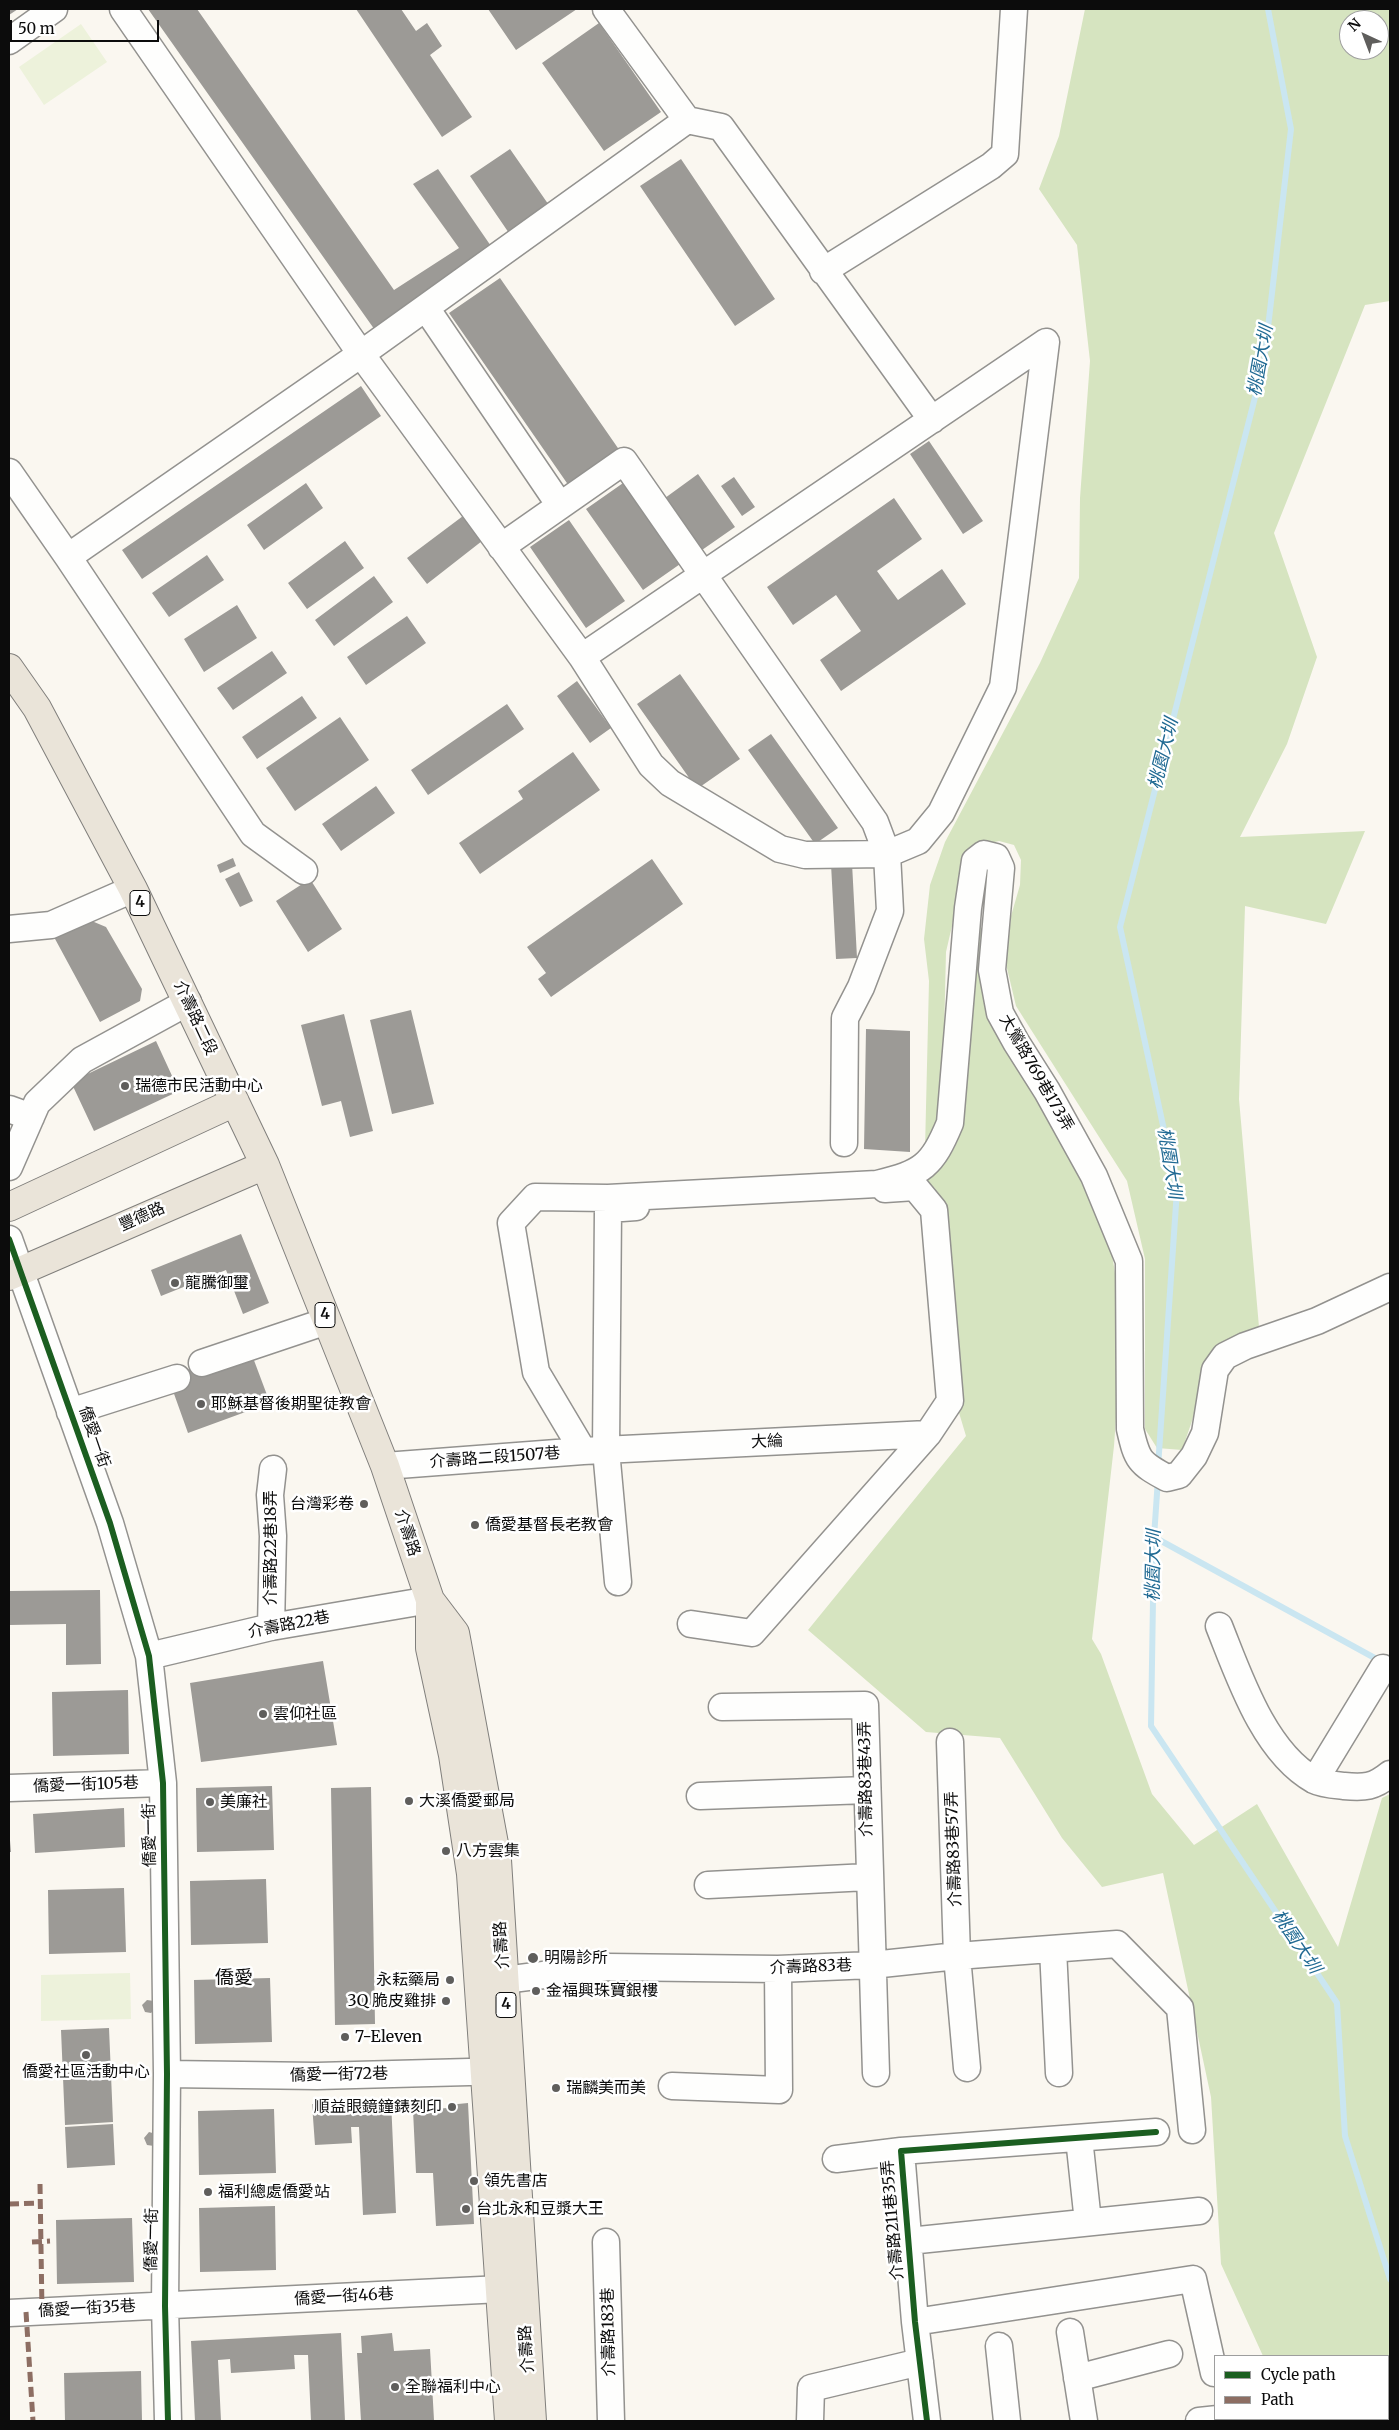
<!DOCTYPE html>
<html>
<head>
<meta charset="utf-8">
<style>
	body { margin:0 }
	#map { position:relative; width:1399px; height:2430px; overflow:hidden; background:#faf7f0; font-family:Merriweather,serif }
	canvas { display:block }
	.frame { position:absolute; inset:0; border:10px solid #0c0c0c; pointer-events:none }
	.legend { position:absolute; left:1214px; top:2355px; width:175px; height:65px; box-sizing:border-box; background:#fff; border:1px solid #9e9e9e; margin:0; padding:6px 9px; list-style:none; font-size:15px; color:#0c0c0c }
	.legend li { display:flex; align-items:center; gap:10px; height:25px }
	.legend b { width:25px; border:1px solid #9e9e9e }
	.north { position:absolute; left:1339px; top:10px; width:50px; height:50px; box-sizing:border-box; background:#fff; border:1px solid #9e9e9e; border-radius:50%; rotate:317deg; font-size:14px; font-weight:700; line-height:20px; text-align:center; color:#0c0c0c }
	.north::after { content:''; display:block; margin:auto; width:18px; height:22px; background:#5f5e5c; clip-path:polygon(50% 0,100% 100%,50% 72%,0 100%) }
	.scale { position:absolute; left:10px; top:20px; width:149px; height:22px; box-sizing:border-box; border:2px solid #0c0c0c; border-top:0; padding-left:6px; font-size:15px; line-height:18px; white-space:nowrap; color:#0c0c0c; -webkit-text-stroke:4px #fff; paint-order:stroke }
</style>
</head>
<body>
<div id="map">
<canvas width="1399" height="2430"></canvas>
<div class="frame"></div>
<ul class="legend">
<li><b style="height:6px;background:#1b5e20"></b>Cycle path</li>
<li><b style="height:6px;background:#8d6e63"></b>Path</li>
</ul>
<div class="north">N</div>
<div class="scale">50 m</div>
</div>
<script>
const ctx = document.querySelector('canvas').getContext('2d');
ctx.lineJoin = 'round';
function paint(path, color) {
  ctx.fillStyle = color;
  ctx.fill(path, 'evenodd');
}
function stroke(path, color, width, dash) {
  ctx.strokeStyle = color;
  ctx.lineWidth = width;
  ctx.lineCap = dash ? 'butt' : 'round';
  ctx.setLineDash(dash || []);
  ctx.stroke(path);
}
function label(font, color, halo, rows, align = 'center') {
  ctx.font = font + ' Merriweather,"Noto Sans TC",serif';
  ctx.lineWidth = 5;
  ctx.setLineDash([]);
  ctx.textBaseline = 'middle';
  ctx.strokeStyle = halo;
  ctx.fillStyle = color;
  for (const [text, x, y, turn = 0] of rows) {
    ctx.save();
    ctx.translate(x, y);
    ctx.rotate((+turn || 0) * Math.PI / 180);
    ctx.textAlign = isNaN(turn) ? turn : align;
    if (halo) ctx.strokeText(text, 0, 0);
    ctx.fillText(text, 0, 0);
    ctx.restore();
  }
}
paint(new Path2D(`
	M1085 9H1390V301L1365 305 1274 533 1317 657 1287 744 1240 837 1365 831 1326 924 1245 906 1239 1099 1259 1327 1239 1335 1201 1384 1192 1421 1182 1450 1157 1448 1145 1429V1259L1127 1181 1016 1006 1006 964 1011 916 1020 885 1021 860 1014 845 999 841 982 845 968 856 946 952 942 1120 925 1149 929 981 924 939 930 885 945 842 1040 663 1079 578 1080 498 1090 361 1077 245 1039 189 1059 136ZM1349 20H1379V50H1349Z
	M972 923 984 929 983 981 1084 1178 1111 1248 1119 1298V1375L1114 1446 1092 1639 1101 1654 1152 1794 1194 1845 1257 1804 1338 1947 1382 1798 1390 1794V2421H1293L1292 2419H1388V2356H1263L1221 2264 1211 2097 1163 1873 1102 1887 1062 1838 1000 1738 926 1732 808 1630 966 1436 957 1406 935 1188 921 1183C947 1162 956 1154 963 1121Z`), '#d6e4c0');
paint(new Path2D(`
	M81 24 107 62 44 105 19 67Z
	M130 1973 131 2019 41 2021V1975Z`), '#edf2db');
stroke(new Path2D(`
	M1158 1467 1177 1190 1120 927 1264 362 1291 129 1268 9
	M1158 1479 1154 1537 1151 1726 1337 2003 1345 2136 1390 2279
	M1154 1537 1382 1662`), '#cae6f1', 6);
paint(new Path2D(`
	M9 9H18L9 15Z
	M148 9H197L394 290 459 248 413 184 438 169 493 249 377 333Z
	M356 9H401L416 31 427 23 442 46 430 55 472 117 442 137Z
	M488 9H577L516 50Z
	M599 23 661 112 604 151 542 63Z
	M510 149 553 211 513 239 470 176Z
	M681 159 775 299 735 326 640 186Z
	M500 278 620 451 569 486 449 313Z
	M361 386 381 416 142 579 122 550Z
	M929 441 983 521 963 534 910 454Z
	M698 474 735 527 702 550 665 498Z
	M734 477 755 507 742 516 721 486Z
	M626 481 683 562 643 590 586 509Z
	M306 483 323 508 264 550 247 525Z
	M894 498 922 539 877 571 898 600 942 569 966 604 841 691 820 660 861 631 836 595 793 625 767 587Z
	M463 516 482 541 427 584 407 558Z
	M569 520 625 601 586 628 530 547Z
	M345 541 364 568 307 609 288 583Z
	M207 555 224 580 169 617 152 593Z
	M374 576 393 602 334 646 315 620Z
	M237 605 257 638 204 672 184 639Z
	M407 616 426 643 366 685 347 657Z
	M272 651 287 673 233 710 217 688Z
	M680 674 740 759 697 789 637 704Z
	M577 681 611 728 590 743 557 696Z
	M302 696 317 718 257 759 242 737Z
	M507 704 524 729 428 795 411 770Z
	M340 717 369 760 295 811 266 768Z
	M771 734 838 828 815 844 748 750Z
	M573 752 600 790 480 874 459 843 523 799 518 791Z
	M376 786 395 813 341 851 322 824Z
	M233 858 236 866 220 873 217 865Z
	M652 859 683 904 551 997 538 979 546 973 527 947Z
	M852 863 857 958 836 959 831 864Z
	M239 872 253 901 240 907 225 879Z
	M310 879 342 929 308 952 276 901Z
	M87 919 106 927 142 989 140 1001 100 1022 54 937Z
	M411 1010 434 1104 392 1114 370 1020Z
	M344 1014 373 1131 350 1137 341 1101 322 1106 301 1025Z
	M866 1029 910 1031V1152L864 1149Z
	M156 1041 179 1091 94 1131 71 1082Z
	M241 1234 269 1303 243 1314 226 1270 161 1296 151 1270Z
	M249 1347 270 1403 188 1433 168 1377Z
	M100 1590 101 1664 66 1665V1624L9 1625V1591Z
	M323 1661 337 1745 201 1762 190 1683Z
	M128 1690 129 1754 53 1756 52 1692Z
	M272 1786 274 1850 197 1852 196 1788Z
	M371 1787 375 2024 335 2025 331 1788Z
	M124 1808 125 1847 35 1853 33 1814Z
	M9 1829 11 1852H9Z
	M266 1879 268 1943 191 1945 190 1881Z
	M124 1888 126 1952 49 1954 48 1890Z
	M270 1978 272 2042 195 2044 194 1980Z
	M147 2000 154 2001 156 2008 151 2013 145 2012 142 2005Z
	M109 2028 113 2122 65 2125 61 2030Z
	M391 2100 396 2213 363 2215 359 2127H351L352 2143 315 2145 312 2104Z
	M468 2103 474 2224 436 2226 433 2173H416L413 2110 448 2108V2105Z
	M274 2109 276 2173 199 2175 198 2111Z
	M113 2124 115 2165 67 2168 65 2127Z
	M149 2132 156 2134 154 2146 147 2145 144 2138Z
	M275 2206 276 2270 200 2272 199 2208Z
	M132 2218 134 2282 57 2284 56 2220Z
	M341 2333 345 2421H311L308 2355H294L295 2369 231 2373 230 2359 218 2360 221 2421H195L191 2341Z
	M392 2333 394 2351 430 2349 434 2420 361 2421 357 2353H362L361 2336Z
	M141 2371 142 2421H65L64 2373Z`), '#9c9a96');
const minor = new Path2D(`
	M123 9 361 354 582 657 651 765 670 783 780 849 805 855 887 854 918 841 941 813 1003 687 1046 342 582 657
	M606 9 687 120
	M9 41 54 9
	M823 271 991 166 1005 154 1014 9
	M426 308 559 504
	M9 472 68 557 253 834 304 871
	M501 547 624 461 875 822 887 854 890 911 861 987 845 1018 844 1143
	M68 557 361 354 687 120 721 127 932 420
	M9 929 51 925 133 889
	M9 1109 31 1117
	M9 1167 37 1103 82 1060 188 1002
	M9 1239 110 1523 149 1656 163 1783 167 2074 165 2306 168 2421
	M202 1363 327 1321
	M70 1412 177 1378
	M583 1451 536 1372 511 1223 535 1197 608 1198 877 1184C923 1173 932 1166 950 1123L968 908 975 861 984 854 996 857 1001 868 992 970 1000 1013 1016 1042 1047 1091 1094 1176 1129 1261 1130 1429C1137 1460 1139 1463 1167 1478L1179 1475 1194 1456 1205 1433 1215 1370 1225 1356 1245 1346 1317 1321 1390 1287
	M385 1466 583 1451 928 1434
	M618 1582 606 1450 608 1209 636 1207
	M691 1624 752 1633 928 1434 950 1401 934 1210 915 1187 885 1189
	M1219 1626C1239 1676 1264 1752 1314 1780 1322 1784 1335 1785 1344 1786 1365 1788 1374 1787 1390 1774
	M271 1627 273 1536 270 1495 273 1469
	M149 1656 271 1627 430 1600
	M722 1707 865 1705 876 2073
	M950 1742 957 1956 967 2068
	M1315 1780 1383 1668
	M9 1788 163 1783
	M700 1796 867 1790
	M708 1885 868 1877
	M1053 1949 1059 2073
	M504 1980 607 1967 778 1969 872 1965 957 1956 1117 1944 1180 2008 1192 2130
	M167 2074 317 2076 507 2071
	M672 2086 779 2090 778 1969
	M1079 2138 1088 2222
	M836 2159 901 2151
	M909 2241 1199 2211
	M606 2242 611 2421
	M9 2313 522 2288
	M915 2322 1193 2279 1214 2373
	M1070 2332 1084 2421
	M999 2346 1007 2421
	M1077 2378 1169 2354
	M810 2421 811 2388 920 2362
	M927 2421 915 2322 901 2151 1156 2132
	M1199 2421 1218 2419`);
const major = new Path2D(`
	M9 668 37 708 133 889 265 1165 385 1466 430 1600V1648L453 1755 471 1874 509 2421
	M9 1207 235 1102
	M9 1276 265 1165
	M430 1600 455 1633 497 1860 532 2421`);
stroke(minor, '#93928f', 29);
stroke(major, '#807f7c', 30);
stroke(minor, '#fefefd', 26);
stroke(major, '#eae4d9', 28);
stroke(new Path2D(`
	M40 2184 42 2311
	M9 2204 41 2203
	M32 2242 50 2241
	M26 2312 33 2421`), '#8d6e63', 5, [10, 5]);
stroke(new Path2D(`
	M9 1239 110 1523 149 1656 163 1783 167 2074 165 2306 168 2421
	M927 2421 915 2322 901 2151 1156 2132`), '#1b5e20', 6);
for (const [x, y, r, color] of [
	[125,1086,5,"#5f5e5c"],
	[175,1283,5,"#5f5e5c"],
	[201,1404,5,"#5f5e5c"],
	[364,1504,5,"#5f5e5c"],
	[475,1525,5,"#5f5e5c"],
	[263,1714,5,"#5f5e5c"],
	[409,1801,5,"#5f5e5c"],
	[210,1802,5,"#5f5e5c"],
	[446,1851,5,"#5f5e5c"],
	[533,1958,6,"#5f5e5c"],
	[450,1980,5,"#5f5e5c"],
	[536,1991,5,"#5f5e5c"],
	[446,2001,5,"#5f5e5c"],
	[345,2037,5,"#5f5e5c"],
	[86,2055,5,"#5f5e5c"],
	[556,2088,5,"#5f5e5c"],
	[452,2107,5,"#5f5e5c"],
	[474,2181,5,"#5f5e5c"],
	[208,2192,5,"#5f5e5c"],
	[466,2209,5,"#5f5e5c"],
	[395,2387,5,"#5f5e5c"]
]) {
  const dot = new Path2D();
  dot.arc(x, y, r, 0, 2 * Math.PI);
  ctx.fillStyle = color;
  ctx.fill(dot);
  stroke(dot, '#fff', 2);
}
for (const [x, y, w] of [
	[140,903,20],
	[325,1315,20],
	[506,2005,20]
]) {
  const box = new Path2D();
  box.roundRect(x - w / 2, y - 12.5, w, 25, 4);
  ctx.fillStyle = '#fff';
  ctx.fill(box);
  stroke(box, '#0c0c0c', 1);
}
label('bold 15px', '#0c0c0c', null, [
	["4",140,903],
	["4",325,1315],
	["4",506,2005]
]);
label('16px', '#0c0c0c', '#fff', [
	["介壽路二段",195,1018,65],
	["大鶯路769巷173弄",1036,1073,60],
	["豐德路",142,1217,-24],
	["僑愛一街",94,1437,71],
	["大綸",767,1442,-3],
	["介壽路二段1507巷",495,1458,-4],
	["介壽路",407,1533,72],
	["介壽路22巷18弄",271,1548,-90],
	["介壽路22巷",289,1625,-11],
	["介壽路83巷43弄",866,1779,-91],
	["僑愛一街105巷",86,1785,-2],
	["僑愛一街",150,1835,-91],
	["介壽路83巷57弄",954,1849,-92],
	["介壽路",502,1945,-94],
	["介壽路83巷",811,1967,-2],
	["僑愛一街72巷",339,2075,-1],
	["介壽路211巷35弄",893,2220,-95],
	["僑愛一街",152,2240,-89],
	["僑愛一街46巷",344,2297,-3],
	["僑愛一街35巷",87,2309,-3],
	["介壽路183巷",609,2332,-91],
	["介壽路",527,2349,-94]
]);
label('16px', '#0c0c0c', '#fff', [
	["瑞德市民活動中心",135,1086],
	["龍騰御璽",185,1283],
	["耶穌基督後期聖徒教會",211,1404],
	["台灣彩卷",354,1504,"right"],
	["僑愛基督長老教會",485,1525],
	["雲仰社區",273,1714],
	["大溪僑愛郵局",419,1801],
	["美廉社",220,1802],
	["八方雲集",456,1851],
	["明陽診所",544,1958],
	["永耘藥局",440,1980,"right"],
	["金福興珠寶銀樓",546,1991],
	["3Q 脆皮雞排",436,2001,"right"],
	["7-Eleven",355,2037],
	["僑愛社區活動中心",86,2072,"center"],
	["瑞麟美而美",566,2088],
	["順益眼鏡鐘錶刻印",442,2107,"right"],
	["領先書店",484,2181],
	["福利總處僑愛站",218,2192],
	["台北永和豆漿大王",476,2209],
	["全聯福利中心",405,2387]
], 'left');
label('italic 18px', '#206a93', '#fff', [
	["桃園大圳",1261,361,-80],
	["桃園大圳",1164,754,-76],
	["桃園大圳",1169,1163,81],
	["桃園大圳",1154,1566,-89],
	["桃園大圳",1296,1942,56]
]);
label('19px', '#0c0c0c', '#fff', [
	["僑愛",234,1979]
]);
</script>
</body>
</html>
